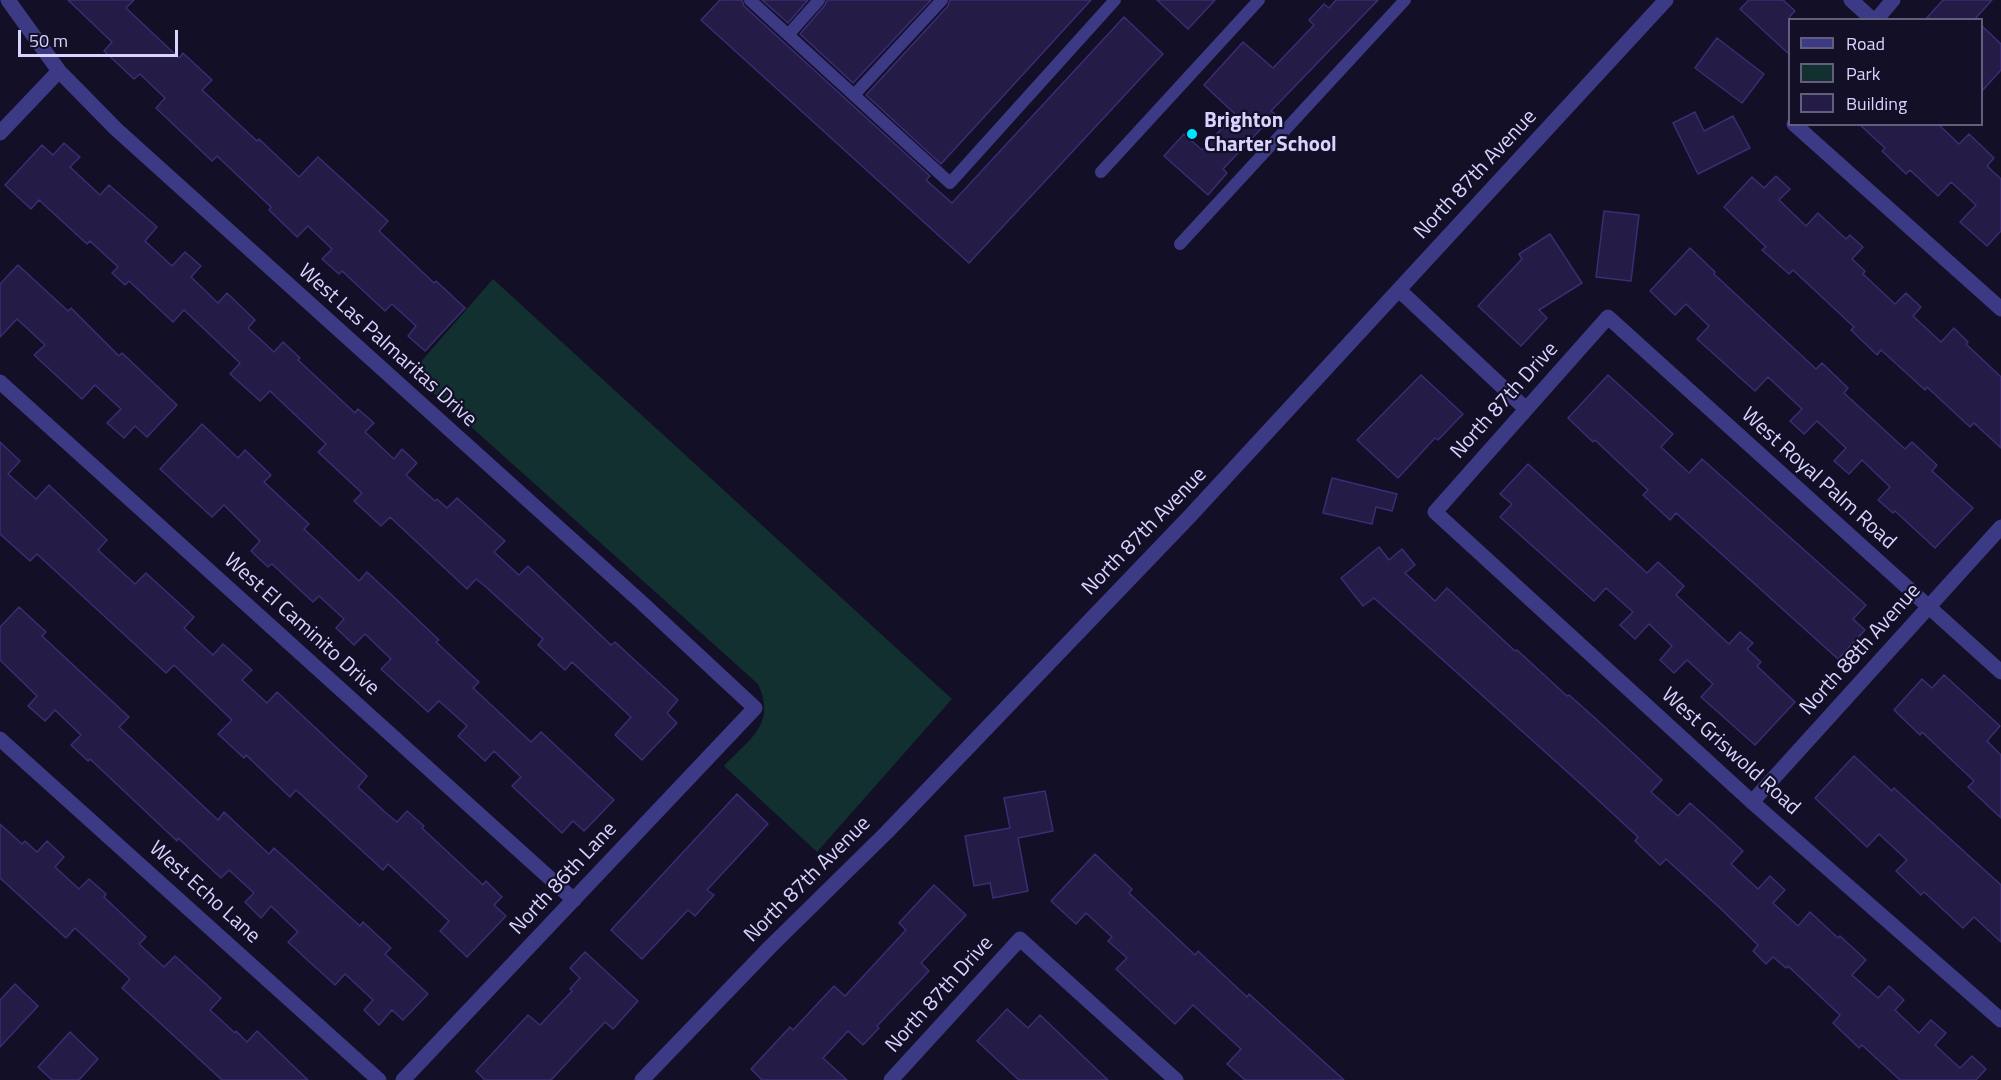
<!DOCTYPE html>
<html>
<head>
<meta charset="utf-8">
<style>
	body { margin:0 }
	#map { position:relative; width:2001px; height:1080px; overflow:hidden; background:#130f26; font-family:"Titillium Web",sans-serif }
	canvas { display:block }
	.legend { position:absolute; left:1788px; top:18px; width:195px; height:108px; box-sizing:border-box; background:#130f26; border:2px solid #625e7d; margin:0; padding:8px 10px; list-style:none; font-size:18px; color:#d9d4ff }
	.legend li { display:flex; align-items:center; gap:12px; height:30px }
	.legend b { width:30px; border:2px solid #625e7d }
	.scale { position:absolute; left:18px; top:30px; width:160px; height:27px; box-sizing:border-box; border:3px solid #d9d4ff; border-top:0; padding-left:8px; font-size:18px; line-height:21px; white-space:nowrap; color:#d9d4ff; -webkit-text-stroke:4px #130f26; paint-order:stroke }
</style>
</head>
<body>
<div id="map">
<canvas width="2001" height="1080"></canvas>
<ul class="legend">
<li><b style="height:8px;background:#3d3a85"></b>Road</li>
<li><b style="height:16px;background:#12302f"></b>Park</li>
<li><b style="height:16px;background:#241b47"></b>Building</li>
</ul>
<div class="scale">50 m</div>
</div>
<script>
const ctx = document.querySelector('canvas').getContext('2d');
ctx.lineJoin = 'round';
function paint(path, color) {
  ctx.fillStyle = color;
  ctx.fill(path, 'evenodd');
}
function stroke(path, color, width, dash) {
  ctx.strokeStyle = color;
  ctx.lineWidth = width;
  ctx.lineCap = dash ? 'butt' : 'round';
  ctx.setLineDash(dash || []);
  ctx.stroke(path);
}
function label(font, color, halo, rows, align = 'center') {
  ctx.font = font + ' "Titillium Web",sans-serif';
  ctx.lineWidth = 4.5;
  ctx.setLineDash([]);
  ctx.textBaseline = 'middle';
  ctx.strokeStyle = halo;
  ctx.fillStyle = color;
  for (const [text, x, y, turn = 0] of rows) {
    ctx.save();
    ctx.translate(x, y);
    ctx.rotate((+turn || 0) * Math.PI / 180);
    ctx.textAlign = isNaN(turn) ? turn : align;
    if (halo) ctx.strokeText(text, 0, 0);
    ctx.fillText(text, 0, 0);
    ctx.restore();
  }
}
paint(new Path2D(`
	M493 279 952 699 817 852 724 766C749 739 777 725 758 684L411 373Z`), '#12302f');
const building = new Path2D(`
	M68 0H134L126 8 179 58 183 53 212 80 202 90 257 141 259 139 299 177 318 157 388 221 379 231 434 283 436 281 465 308 425 351 408 336 416 326 392 304 385 311 342 271 339 274 322 259 332 249 308 226 297 237 269 210 271 207 217 156 212 161 156 108 165 98 140 74 134 79 104 51 112 42Z
	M720 0H742L744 6 930 176 926 180 952 203 1124 17 1163 54 969 263 701 20Z
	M762 0H808L788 23Z
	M827 0H931L853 83 800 34 825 5Z
	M950 0H1091L941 164 866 95 948 6Z
	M1157 0H1215L1188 29Z
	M1336 0H1378L1271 111 1275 114 1223 169 1227 173 1208 195 1164 156 1184 134 1202 150 1235 114 1204 85 1243 42 1273 68 1314 25 1309 20 1324 4 1329 8Z
	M1749 0H1783L1795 11 1790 16V55L1740 9Z
	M1943 0H1992L1974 20H1925Z
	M1982 26 2001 44V70L1982 91Z
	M1717 38 1764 74 1742 103 1695 68Z
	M1695 112 1704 131 1733 116 1750 148 1698 174 1673 123Z
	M1859 124H1938L1959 144 1969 134 1994 158 1987 166 2001 179V231L1987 246 1960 222 1976 205 1951 182 1938 196 1910 170 1906 174 1882 151 1885 148Z
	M64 143 80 157 70 167 100 195 109 185 157 227 145 241 172 266 185 252 201 266 191 277 218 303 227 293 255 320 248 328 274 352 283 342 300 358 298 360 355 413 358 409 374 423 365 432 394 459 402 449 417 463 406 475 435 501 437 499 447 508 457 498 505 541 494 552 519 575 528 566 611 645 615 642 678 700 667 713 677 723 642 760 615 735 631 717 572 662 565 670 538 645 543 639 486 587 476 579 467 589 390 517 381 526 354 501 362 493 318 452 326 444 270 391 260 401 230 374 240 363 184 310 173 322 129 281 125 285 112 273 118 267 90 241 87 244 39 200 31 209 5 185 42 145 53 155Z
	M1776 176 1790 189 1779 200 1806 226 1818 213 1846 239 1850 235 1863 247 1852 259 1865 271 1863 274 1895 304 1906 293 1921 307 1913 316 1941 342 1954 328 1968 342 1966 344 2001 377V448L1974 423 1970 427 1927 387 1925 390 1881 350 1877 355 1851 330 1854 327 1793 270 1789 274 1762 250 1766 247 1724 207 1752 177 1764 188Z
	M1604 211 1639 215 1631 281 1596 277Z
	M1550 234 1582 283 1539 310 1547 318 1521 346 1478 306 1522 259 1519 254Z
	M1690 248 1715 272 1714 274 1816 369 1822 363 1848 388 1844 393 1905 449 1912 442 1937 465 1932 471 1973 508 1935 548 1895 511 1893 513 1878 500 1890 487 1862 460 1849 474 1834 461 1846 448 1817 421 1804 434 1790 421 1802 409 1768 377 1755 391 1697 339 1709 326 1686 304 1675 315 1650 291Z
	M18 265 68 311 71 308 119 356 122 353 177 405 147 437 135 426 124 438 107 423 121 409 95 385 82 399 34 355 45 345 17 319 0 337V284Z
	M1421 375 1463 414 1438 440 1435 438 1398 478 1357 440Z
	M1608 375 1673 434 1661 447 1689 473 1702 459 1866 605 1853 619 1865 630 1838 659 1676 513 1670 520 1643 495 1648 490 1595 440 1593 442 1568 418Z
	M202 424 238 458 245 450 271 475 264 482 309 524 304 529 359 581 367 572 397 600 439 640 436 642 479 682 473 688 531 742 541 732 614 800 584 831 573 821 562 833 512 786 521 777 494 751 485 761 458 736 467 726 439 701 428 712 381 669 391 659 365 634 354 645 336 628 344 619 319 596 313 602 272 564 268 567 251 551 260 541 224 505 212 517 160 469Z
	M0 442 20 461 8 474 36 499 49 485 107 540 98 550 135 584 146 573 194 617 184 628 213 655 223 644 252 670 242 680 267 703 277 692 367 776 358 787 385 812 397 822 407 811 424 826 422 828 483 885 486 881 502 897 494 905 506 916 467 957 440 931 449 921 388 864 383 870 296 790 290 797 246 755 244 758 218 734 232 720 174 665 166 673 37 554 30 561 0 534Z
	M1528 464 1647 573 1658 562 1684 586 1676 595 1729 644 1740 632 1753 643 1747 649 1761 662 1757 666 1795 702 1755 745 1701 697 1713 684 1687 660 1674 673 1660 660 1672 646 1649 624 1635 639 1620 625 1633 612 1606 588 1594 601 1500 517 1512 504 1500 494Z
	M1332 478 1397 494 1392 511 1376 507 1372 524 1323 513Z
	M1379 547 1389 560 1402 549 1415 565 1405 573 1435 601 1447 588 1515 651 1517 650 1567 696 1569 695 1596 719 1662 780 1651 792 1678 816 1690 803 1717 827 1743 851 1731 864 1758 889 1770 876 1785 890 1773 903 1798 926 1810 912 1838 938 1840 936 1866 960 1852 975 1878 998 1889 986 1904 1000 1895 1010 1919 1033 1931 1020 1946 1033 1935 1045 1960 1068 1972 1056 1986 1069 1976 1080H1900L1862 1045 1859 1048 1833 1023 1840 1015 1788 966 1786 968 1773 957 1766 964 1753 951 1758 945 1720 908 1666 859 1660 865 1635 841 1638 837 1583 786 1374 598 1363 606 1341 578Z
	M19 607 46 632 42 636 129 717 119 727 218 820 224 812 269 854 274 848 360 926 363 922 391 948 385 954 428 994 403 1020 392 1010 379 1025 364 1010 373 1000 345 974 335 985 303 956 288 942 298 932 271 906 261 918 245 902 254 893 229 870 221 878 178 838 177 841 90 759 88 761 71 745 81 735 55 710 45 721 28 706 37 696 0 660V627Z
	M1944 675 2000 726 1987 741 2001 755V818L1968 787 1974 781 1922 732 1920 735 1894 710 1922 679 1932 688Z
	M1854 756 1892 791 1894 788 2001 885V942L1974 917 1963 928 1924 892 1921 895 1896 871 1907 860 1879 834 1867 847 1815 798Z
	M1045 791 1053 831 1018 838 1028 891 993 898 990 883 974 886 965 836 1010 828 1004 798Z
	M737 794 768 824 707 890 714 895 695 916 688 910 642 959 611 930Z
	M0 824 22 844 25 841 37 852 47 841 64 857 55 867 79 889 89 879 106 894 104 897 146 937 139 944 164 967 175 956 221 998 210 1010 235 1033 236 1031 247 1042 257 1031 308 1080H222L122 988 130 979 75 928 66 938 0 878Z
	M1095 854 1132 889 1129 893 1195 955 1198 951 1247 997 1249 994 1344 1080H1245L1227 1064 1241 1049 1193 1005 1175 1024 1116 969 1127 958 1108 941 1112 937 1086 913 1076 924 1051 901Z
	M934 885 966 915 921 963 929 971 877 1026 879 1028 863 1045 848 1031 823 1058 847 1080H762L751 1069 790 1027 793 1030 834 986 845 996 906 930 899 923Z
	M585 952 638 1001 613 1029 605 1022 551 1080H485L476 1071 528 1015 540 1025 572 991 570 989 580 978 570 968Z
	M15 984 38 1006 0 1047V1000Z
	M1007 1009 1028 1028 1040 1015 1108 1080H1019L977 1041Z
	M70 1032 98 1059 79 1080H52L38 1067Z`);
paint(building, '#241b47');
stroke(building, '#3b2d73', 1.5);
stroke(new Path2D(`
	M750 0 950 183 1115 0
	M788 35 819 0
	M854 95 942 0
	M1101 172 1259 0
	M1180 244 1405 0`), '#3d3a85', 12);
stroke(new Path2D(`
	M8 0 59 71 116 129 641 602 755 708 403 1080
	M1851 0 1873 20
	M1876 20 1893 0
	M1794 124 2001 309
	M0 133 59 71
	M1399 290 1526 409
	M0 382 574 900
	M2001 672 1608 317 1435 512 1752 802 2001 1020
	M0 739 379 1080
	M1752 802 2001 527
	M891 1080 1020 939 1176 1080`), '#3d3a85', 15);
stroke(new Path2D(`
	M642 1080 771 946 887 832 1190 516 1666 0`), '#3d3a85', 15);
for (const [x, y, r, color] of [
	[1192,134,6,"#00e5ff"]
]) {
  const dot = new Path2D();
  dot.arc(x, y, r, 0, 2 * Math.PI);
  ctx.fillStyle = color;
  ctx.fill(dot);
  stroke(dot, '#130f26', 2);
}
label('bold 21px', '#d9d4ff', '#130f26', [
	["Brighton",1204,122],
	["Charter School",1204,146]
], 'left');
label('21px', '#d9d4ff', '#130f26', [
	["North 87th Avenue",1476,175,-47],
	["West Las Palmaritas Drive",387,346,42],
	["North 87th Drive",1505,401,-48],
	["West Royal Palm Road",1818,479,42],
	["North 87th Avenue",1145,532,-46],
	["West El Caminito Drive",301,625,42],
	["North 88th Avenue",1861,650,-48],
	["West Griswold Road",1730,752,42],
	["North 86th Lane",564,879,-47],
	["North 87th Avenue",808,880,-45],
	["West Echo Lane",204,893,42],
	["North 87th Drive",940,995,-48]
]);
</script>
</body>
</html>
